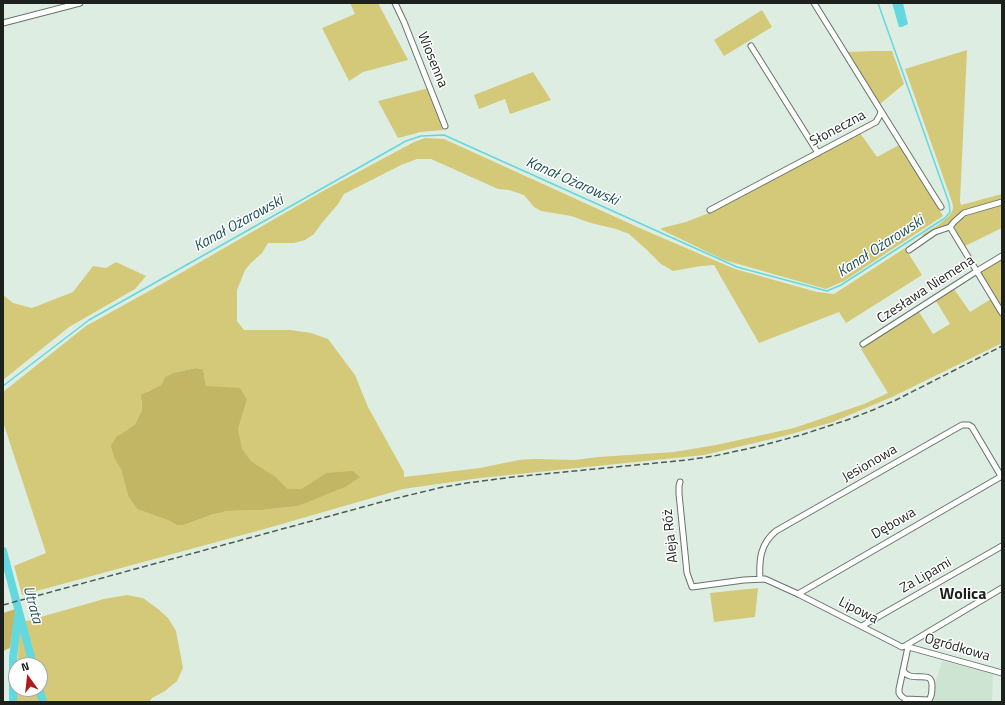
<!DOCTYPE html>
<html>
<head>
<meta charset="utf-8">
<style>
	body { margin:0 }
	#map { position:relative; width:1005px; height:705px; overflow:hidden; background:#deede1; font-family:"Titillium Web",sans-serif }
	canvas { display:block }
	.frame { position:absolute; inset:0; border:4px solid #1c211d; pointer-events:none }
	.north { position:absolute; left:8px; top:657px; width:40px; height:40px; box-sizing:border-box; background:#fff; border:1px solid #a4a6a5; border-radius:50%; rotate:345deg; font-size:11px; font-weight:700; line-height:16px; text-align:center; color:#1c211d }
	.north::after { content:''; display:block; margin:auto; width:14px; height:18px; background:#ad1b20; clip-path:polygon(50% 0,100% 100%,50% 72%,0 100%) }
</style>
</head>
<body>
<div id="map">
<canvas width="1005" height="705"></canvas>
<div class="frame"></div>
<div class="north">N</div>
</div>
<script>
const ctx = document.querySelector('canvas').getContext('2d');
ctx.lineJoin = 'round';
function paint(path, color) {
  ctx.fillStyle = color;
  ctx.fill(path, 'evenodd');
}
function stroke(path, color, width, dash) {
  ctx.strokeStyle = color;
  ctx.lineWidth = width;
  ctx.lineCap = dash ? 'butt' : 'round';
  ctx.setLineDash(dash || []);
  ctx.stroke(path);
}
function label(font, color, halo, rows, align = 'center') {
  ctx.font = font + ' "Titillium Web",sans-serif';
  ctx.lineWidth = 3;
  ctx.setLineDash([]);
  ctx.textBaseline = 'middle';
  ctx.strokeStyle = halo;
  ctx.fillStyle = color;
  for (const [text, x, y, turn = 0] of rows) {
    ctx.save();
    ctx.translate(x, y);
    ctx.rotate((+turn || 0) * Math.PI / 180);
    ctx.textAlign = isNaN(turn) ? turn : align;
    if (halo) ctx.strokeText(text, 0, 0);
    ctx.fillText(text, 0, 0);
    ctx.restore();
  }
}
paint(new Path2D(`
	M942 661 993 674 992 702H893V701H930Z`), '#cee4d3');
paint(new Path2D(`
	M350 3H378L408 60 363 72 349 81 322 28 355 14Z
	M762 10 772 27 724 56 714 40Z
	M967 50 960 201 961 205 1002 194V201L962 213 950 225 924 237 922 235C930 230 952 218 953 208 953 205 952 202 951 199L905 69Z
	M875 51H892L904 84 880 104 846 52Z
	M533 72 551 100 510 114 505 99 479 109 474 95Z
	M429 88 443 130 421 132 398 138 378 101Z
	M860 133 877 157 899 145 943 216 844 281 826 289 724 260 660 229 662 228 686 222 709 213Z
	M425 138 444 139 644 230 735 269 817 292 834 294 905 248 922 275 846 323 839 312 759 343 714 265 701 266 673 271 661 264 647 250 629 234 616 229 591 223 571 216 541 211 534 207 524 195 509 190 498 189 431 159H417L401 165 344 194 338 204 321 224 314 234 305 240 294 243H268L262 253 252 262 245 270 237 290V321L244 330H290L311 333 328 339 355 375 368 407 404 472V477L480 468 519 460 534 459 575 460 598 457 674 452 716 445 794 428 864 404 888 393 861 349 919 312 933 334 950 324 936 301 954 289 970 312 991 299 1002 318V343L892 397 833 422 784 436 704 455 480 478 403 489 268 528 22 595 14 566 46 553 3 422V392L86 326 167 281 323 191 414 142ZM196 368 203 369 206 386 247 400 238 429 241 449 251 461 276 477 288 489H301L326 473 298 506 262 510 227 511 211 515 184 525H176L170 521 137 509 128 496 121 469 117 436 127 430 135 424 142 410 141 401 148 391 154 389 161 385 165 377 173 373Z
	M1002 204V228L965 246 955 228 956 223 966 216Z
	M1002 253V311L977 268Z
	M116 262 146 276 135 289 69 327 3 380V295L13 303 32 308 73 292 93 266 106 268Z
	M758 588 755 617 714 622 710 593Z
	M127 595 143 598 158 609 168 618 176 631 183 668 177 681 165 691 152 698 149 702H44L40 686V665H34L23 622 104 599Z
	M20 628 30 665H17Z
	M16 674V689H37L40 702H13Z`), '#d4c978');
paint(new Path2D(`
	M196 368 203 369 206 386 240 388 247 400 238 429 242 449 251 461 276 477 288 489H301L326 473 353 471 360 477 345 487 298 506 262 510 227 511 211 515 184 525H176L170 521 137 509 128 496 121 469 114 457 111 446 117 436 127 430 135 424 142 410 141 395 161 385 165 377 173 373Z
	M16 609 10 648 3 651V613Z`), '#c2b563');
paint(new Path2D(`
	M892 3H903L907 20 908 24 902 27H899Z`), '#63d8df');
stroke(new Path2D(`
	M3 386 89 320 406 141 421 136 444 135 737 267 827 291 841 285 945 218 950 212 949 203 878 3`), '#63d8df', 1.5);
stroke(new Path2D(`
	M3 551 33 665
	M39 689 43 702
	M13 702V658L18 617`), '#63d8df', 8);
const street = new Path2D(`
	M395 3 404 22 445 126
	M3 23 80 3
	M751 46 818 153
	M881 111 941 207
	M710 210 876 122 880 115 881 111 814 3
	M950 227 1002 313
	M909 250 935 232 950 227 954 222 964 213 1002 202
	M863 344 977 271 1002 256
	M680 482 679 486V494L687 573 692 587 744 580 765 579 798 594 902 647 905 646 1002 673
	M760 579C759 560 760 544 776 531L962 425H969L972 427 1001 476
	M798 594 1002 476
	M862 626 1002 546
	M905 646 1002 588
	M903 670C910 685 933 667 932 687 932 692 932 696 929 700L905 699 901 696 899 693V689L908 647`);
stroke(street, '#667469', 7);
stroke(street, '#fff', 5);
stroke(new Path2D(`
	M3 605 385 501 443 487 467 483 513 477 687 460 714 456 756 447 801 435 847 420 873 410 896 400 1002 346`), '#515953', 1.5, [6, 3]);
label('14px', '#1c211d', '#fff', [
	["Wiosenna",432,60,68],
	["Słoneczna",838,129,-28],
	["Czesława Niemena",926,290,-33],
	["Jesionowa",870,464,-30],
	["Dębowa",894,524,-30],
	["Aleja Róż",671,536,-96],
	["Za Lipami",926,576,-30],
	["Lipowa",858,611,27],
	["Ogródkowa",957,648,16]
]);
label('italic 15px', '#1e5154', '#fff', [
	["Kanał Ożarowski",572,182,24],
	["Kanał Ożarowski",239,224,-29],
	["Kanał Ożarowski",881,247,-33],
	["Utrata",32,605,75]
]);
label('bold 16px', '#1c211d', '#fff', [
	["Wolica",963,595]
]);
</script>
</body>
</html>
